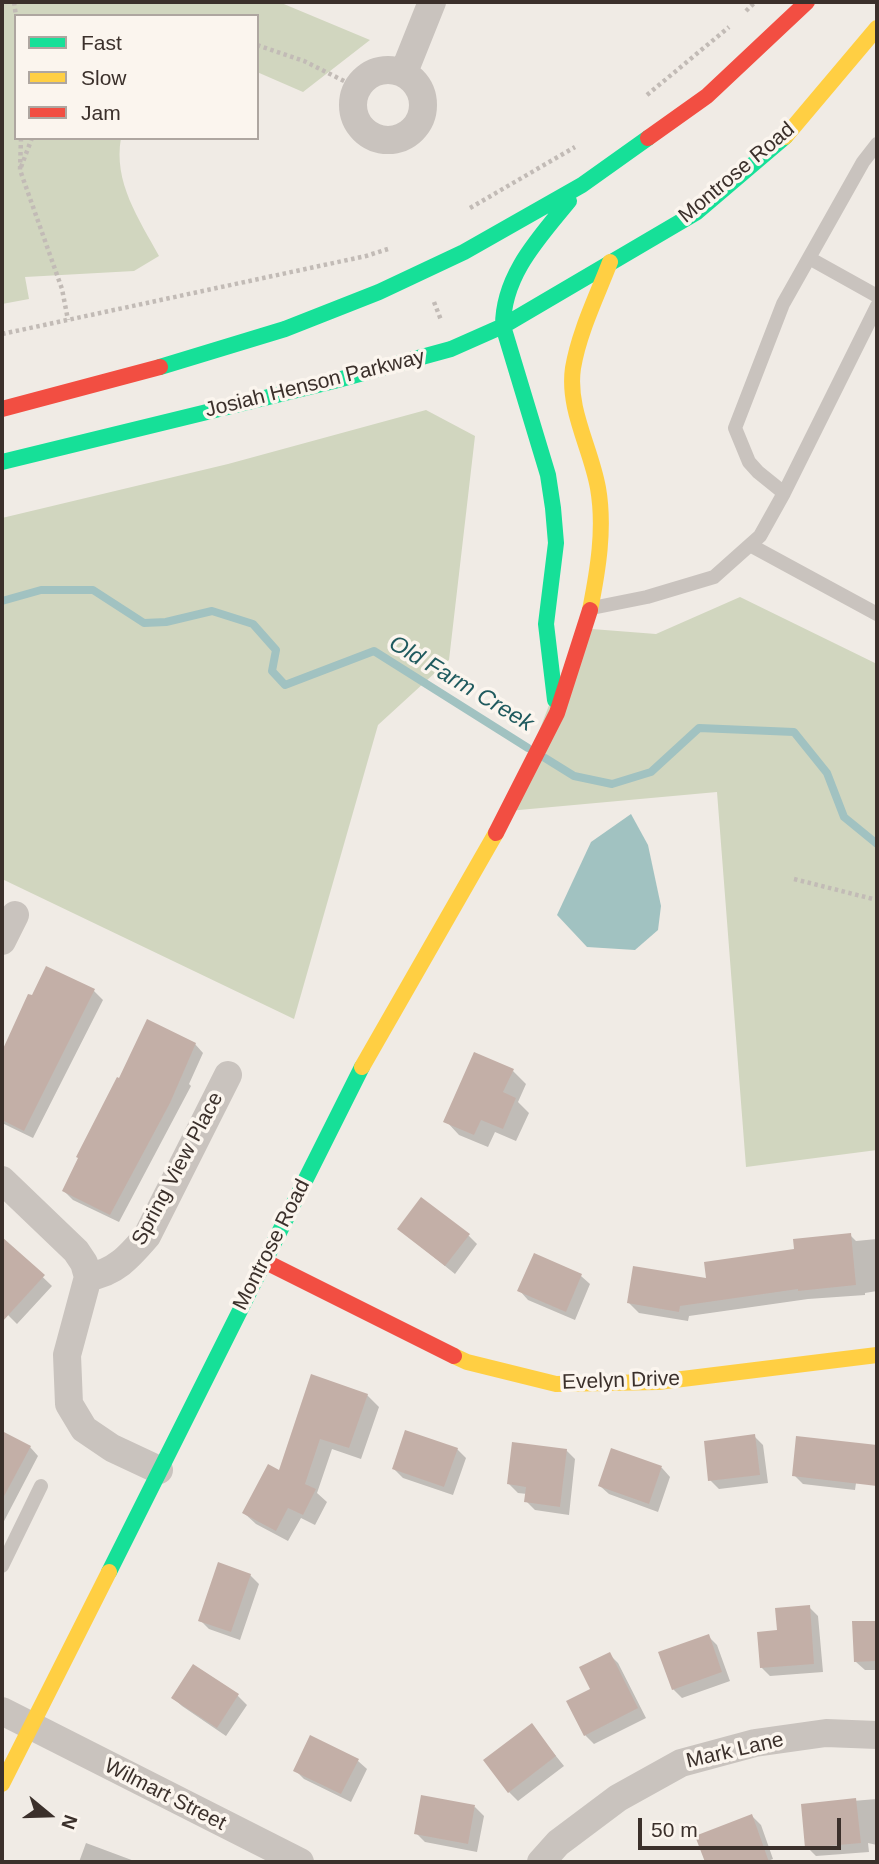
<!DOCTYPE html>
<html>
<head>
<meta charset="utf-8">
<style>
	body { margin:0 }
	#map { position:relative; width:879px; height:1864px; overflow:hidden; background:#f0ebe5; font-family:Helvetica,sans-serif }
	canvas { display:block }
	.frame { position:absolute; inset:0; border:4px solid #3b302b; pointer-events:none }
	.legend { position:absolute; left:14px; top:14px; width:245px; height:126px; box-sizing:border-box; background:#fbf5ee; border:2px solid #aea6a0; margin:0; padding:9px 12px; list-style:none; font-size:21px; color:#3b302b }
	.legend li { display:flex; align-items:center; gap:14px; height:35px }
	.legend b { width:35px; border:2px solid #aea6a0 }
	.north { position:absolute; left:14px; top:1780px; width:70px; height:70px; -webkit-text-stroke:5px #fbf5ee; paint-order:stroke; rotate:109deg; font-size:19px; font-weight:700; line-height:28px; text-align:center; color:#3b302b }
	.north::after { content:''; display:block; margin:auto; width:24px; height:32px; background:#3b302b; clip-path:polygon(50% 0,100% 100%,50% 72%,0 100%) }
	.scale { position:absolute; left:638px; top:1818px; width:203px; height:32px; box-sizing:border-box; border:4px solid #3b302b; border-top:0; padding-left:9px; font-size:21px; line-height:24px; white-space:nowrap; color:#3b302b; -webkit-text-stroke:5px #fbf5ee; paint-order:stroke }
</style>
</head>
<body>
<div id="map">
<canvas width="879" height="1864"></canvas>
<div class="frame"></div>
<ul class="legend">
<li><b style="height:9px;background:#16e098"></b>Fast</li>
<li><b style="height:9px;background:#ffcf43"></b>Slow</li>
<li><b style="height:9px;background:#f24e42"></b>Jam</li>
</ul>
<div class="north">N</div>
<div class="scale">50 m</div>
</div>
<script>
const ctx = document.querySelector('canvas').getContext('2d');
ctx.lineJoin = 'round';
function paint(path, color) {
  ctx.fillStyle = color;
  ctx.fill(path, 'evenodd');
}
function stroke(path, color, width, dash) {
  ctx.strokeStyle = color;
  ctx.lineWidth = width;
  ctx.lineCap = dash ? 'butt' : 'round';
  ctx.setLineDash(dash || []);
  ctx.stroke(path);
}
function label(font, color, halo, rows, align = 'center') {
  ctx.font = font + ' Helvetica,sans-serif';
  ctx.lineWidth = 7;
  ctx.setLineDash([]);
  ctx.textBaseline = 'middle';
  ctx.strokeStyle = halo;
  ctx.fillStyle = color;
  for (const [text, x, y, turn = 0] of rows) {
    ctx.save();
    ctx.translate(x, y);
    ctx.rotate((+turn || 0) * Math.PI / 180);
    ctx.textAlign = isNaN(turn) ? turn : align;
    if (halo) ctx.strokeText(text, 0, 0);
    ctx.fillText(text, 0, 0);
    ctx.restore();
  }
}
paint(new Path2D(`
	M2 2H279L370 40 303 92 257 72V16H16V138H121C113 182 139 219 159 256L134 271 25 277 29 299 2 304Z
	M426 410 475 436 449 660 378 725 294 1019 2 879V518L228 464Z
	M740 597 877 664V1150L746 1167 717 792 508 811 579 628 656 634Z`), '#d1d6bf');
paint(new Path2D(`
	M631 814 648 845 661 906 658 930 635 950 587 947 557 915 591 842Z`), '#a1c2c1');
paint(new Path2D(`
	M47 968 94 991 103 1000 33 1138 2 1123V1053L29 996 32 997Z
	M195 1044 203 1053 189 1084 191 1086 119 1222 73 1200 64 1191Z
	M513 1071 526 1084 518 1102 529 1113 516 1141 495 1132 488 1147 459 1135 446 1121Z
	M399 1229 469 1236 477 1244 455 1274Z
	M850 1235 856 1241 877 1239V1291L865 1293V1295L808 1299 689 1316 688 1321 639 1313 629 1303Z
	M2 1238 52 1286 17 1324 2 1309Z
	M581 1276 590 1284 575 1320 528 1300 520 1291Z
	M367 1395 379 1407 361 1459 332 1449 317 1493 327 1502 315 1525 301 1518 288 1541 256 1524 244 1513 280 1472Z
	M2 1433 30 1447 38 1456 2 1525Z
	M754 1436 763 1445 768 1483 719 1489 710 1480Z
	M798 1438 877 1447V1467L858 1469 855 1490 803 1484 794 1475Z
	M457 1449 466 1458 453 1495 403 1478 394 1469Z
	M566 1450 575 1459 569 1515 535 1510 526 1501 527 1494 518 1493 509 1484Z
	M612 1451 662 1468 670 1477 658 1512 609 1494 600 1486Z
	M250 1575 259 1584 240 1640 209 1629 200 1620Z
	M809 1607 818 1616 823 1672 770 1676 761 1667Z
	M877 1622V1670H865L856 1662 854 1623Z
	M708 1636 717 1645 730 1681 682 1698 673 1689Z
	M609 1654 618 1663 646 1718 594 1744 585 1735 593 1689Z
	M194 1666 238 1696 247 1705 226 1736 182 1706 173 1698Z
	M531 1725 564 1766 518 1801 509 1792Z
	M358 1761 367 1769 351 1802 304 1779 295 1770Z
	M877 1799V1845L868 1843 869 1852 816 1856 807 1847 803 1805Z
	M475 1807 484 1816 477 1852 425 1842 416 1833Z
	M752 1816 761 1825 773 1859 765 1862H706L697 1837Z
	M86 1843 137 1862H138H79Z`), '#0003');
stroke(new Path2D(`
	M2 601 41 590H93L144 623 166 622 212 611 253 624 276 650 272 671 285 685 374 651 528 748
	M545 758 574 776 612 784 651 772 699 728 794 732 827 773 844 817 877 844`), '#a1c2c1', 8);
paint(new Path2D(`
	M46 966 95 989 24 1131 2 1120V1051L28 994 32 995Z
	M147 1019 196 1043 170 1103 110 1215 62 1191 78 1158 76 1157 117 1077 119 1078Z
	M474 1052 514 1069 503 1092 516 1098 503 1129 481 1120 474 1135 443 1122Z
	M421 1197 470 1234 445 1266 397 1229Z
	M851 1233 856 1285 798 1291V1289L680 1306 679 1312 627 1303 633 1266 706 1278 704 1262 794 1249 793 1239Z
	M2 1237 45 1275 2 1322Z
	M534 1253 582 1274 566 1312 517 1291Z
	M311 1374 368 1394 349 1448 320 1439 305 1484 316 1489 303 1515 288 1508 276 1531 242 1513 268 1464 279 1470Z
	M405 1430 458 1448 444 1487 392 1469Z
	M2 1431 31 1446 2 1500Z
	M755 1434 760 1475 708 1481 704 1441Z
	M796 1436 877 1445V1486L792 1476Z
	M512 1442 567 1449 560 1507 524 1502 526 1487 507 1484Z
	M611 1448 662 1466 649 1504 598 1486Z
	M218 1562 251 1574 231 1632 198 1621Z
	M810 1605 814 1664 760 1668 757 1632 777 1630 775 1608Z
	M852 1621H877V1661L854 1662Z
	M709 1634 722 1672 672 1690 658 1652Z
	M610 1652 638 1708 584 1736 566 1701 590 1689 579 1667Z
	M193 1664 239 1694 217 1728 171 1698Z
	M532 1723 556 1756 508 1793 483 1760Z
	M310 1735 359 1759 341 1794 293 1771Z
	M421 1795 475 1805 468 1844 414 1834Z
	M856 1798 861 1843 805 1848 801 1804Z
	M752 1814 769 1862H705L695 1836Z`), '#c3afa7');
stroke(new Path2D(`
	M14 2 16 16
	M746 11 755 2
	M257 45 304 61 358 88
	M647 95 729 27
	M21 138 20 170 62 289 68 320
	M21 167 32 138
	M470 208 575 147
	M434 302 441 320
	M2 334 366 256 388 249
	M794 879 877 900`), '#c2bbb6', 4.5, [3.5, 3.5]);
stroke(new Path2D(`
	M809 258 877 296
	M784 493 758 472 749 462 735 428 783 304 863 162 877 144
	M750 545 877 614
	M592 608 647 597 714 577 760 536 784 493 877 306
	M2 1566 41 1486`), '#c9c3be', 14);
stroke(new Path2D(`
	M353 105a35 35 0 1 1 70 0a35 35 0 1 1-70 0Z
	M404 72 432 2
	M2 941 15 915
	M2 1180 76 1251 84 1263 88 1277 67 1355 69 1404 84 1429 112 1448 159 1470
	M88 1277C115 1273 129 1257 147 1236L228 1075
	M2 1711 300 1862
	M541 1862 558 1843 618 1798 681 1763 755 1743 826 1733 877 1735`), '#c9c3be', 28);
stroke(new Path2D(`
	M503 326 548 475 553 508 556 543 546 624 555 700
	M503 326C503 275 539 238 569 201
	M160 367 285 329 379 292 464 252 582 185 648 138
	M2 462 334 381 451 349 503 326 697 212 785 137
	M109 1572 362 1067`), '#16e098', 16);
stroke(new Path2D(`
	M785 137 877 28
	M590 610C598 570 605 528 598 488 591 448 567 409 573 368 579 332 597 296 610 262
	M362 1067 496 833
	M454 1356 467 1362 556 1384 658 1382 877 1355
	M2 1784 109 1572`), '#ffcf43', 16);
stroke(new Path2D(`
	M648 138 707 96 807 2
	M2 409 160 367
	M496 833 557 713 590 610
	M264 1261 454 1356`), '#f24e42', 16);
label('21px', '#3b302b', '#fbf5ee', [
	["Montrose Road",737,173,-40],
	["Josiah Henson Parkway",315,384,-14],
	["Spring View Place",178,1169,-62],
	["Montrose Road",272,1245,-63],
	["Evelyn Drive",621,1381,-2],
	["Mark Lane",735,1751,-13],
	["Wilmart Street",165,1795,27]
]);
label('italic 23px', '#1f5a5e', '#fbf5ee', [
	["Old Farm Creek",461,684,31]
]);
</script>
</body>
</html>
